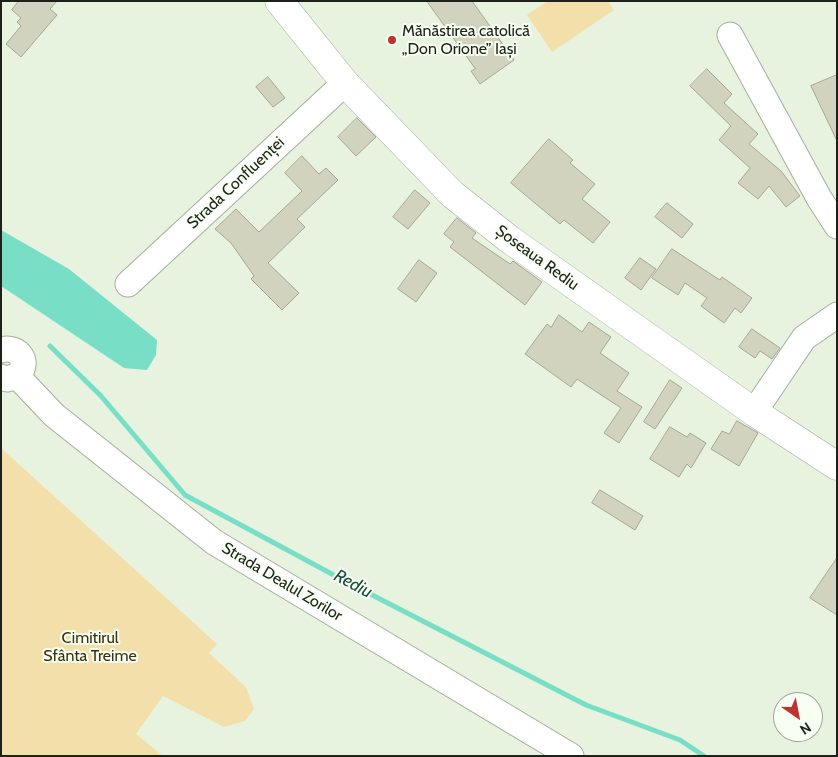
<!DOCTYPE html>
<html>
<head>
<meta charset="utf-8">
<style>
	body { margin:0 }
	#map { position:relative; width:838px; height:757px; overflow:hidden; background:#e7f3df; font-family:Cabin,sans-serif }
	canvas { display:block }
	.frame { position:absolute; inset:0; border:2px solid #1d211a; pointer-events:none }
	.north { position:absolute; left:773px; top:692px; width:50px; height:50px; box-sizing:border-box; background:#f7fef2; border:1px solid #a0a69c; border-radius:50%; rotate:147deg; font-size:14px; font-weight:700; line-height:20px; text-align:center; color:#1d211a }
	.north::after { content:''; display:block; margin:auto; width:18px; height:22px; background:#c03131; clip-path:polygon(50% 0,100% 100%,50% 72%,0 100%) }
</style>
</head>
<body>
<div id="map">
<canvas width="838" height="757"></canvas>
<div class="frame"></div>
<div class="north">N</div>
</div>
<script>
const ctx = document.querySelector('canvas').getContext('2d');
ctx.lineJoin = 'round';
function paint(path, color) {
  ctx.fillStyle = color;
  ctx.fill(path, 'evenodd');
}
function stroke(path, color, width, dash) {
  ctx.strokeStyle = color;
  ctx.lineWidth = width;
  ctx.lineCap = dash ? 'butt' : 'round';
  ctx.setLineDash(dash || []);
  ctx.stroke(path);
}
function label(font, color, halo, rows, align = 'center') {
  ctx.font = font + ' Cabin,sans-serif';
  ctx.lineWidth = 4;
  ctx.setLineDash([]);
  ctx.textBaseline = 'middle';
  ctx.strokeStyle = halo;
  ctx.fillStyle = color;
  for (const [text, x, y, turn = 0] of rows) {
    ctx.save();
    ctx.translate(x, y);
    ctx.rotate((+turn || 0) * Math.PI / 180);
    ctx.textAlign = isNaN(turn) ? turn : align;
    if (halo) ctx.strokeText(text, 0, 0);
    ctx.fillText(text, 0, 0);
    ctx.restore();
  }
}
paint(new Path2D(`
	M548 1H608L614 10 552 52 527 15Z
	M1 448 217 644 209 653 246 687 254 709 245 721 224 727 163 696 136 734 163 756H1Z`), '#f3dfaa');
paint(new Path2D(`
	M1 230 69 269 157 340 156 355 147 370 124 368 1 286Z`), '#78dfc6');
stroke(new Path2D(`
	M50 346 101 396 185 495 343 580 586 705 680 740 704 756`), '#78dfc6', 5);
const building = new Path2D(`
	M19 1H57L50 9 57 15 21 57 6 44 21 26 17 22 21 18 12 10Z
	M427 1H472L514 60 480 84 471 71 475 69Z
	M707 69 732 94 724 103 758 134 749 144 781 171 800 196 786 207 769 186 758 199 738 183 750 168 719 140 731 126 690 86Z
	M837 75V141L811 86Z
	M268 77 285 98 273 107 256 87Z
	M357 118 376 137 356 156 338 137Z
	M549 139 573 160 570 163 595 184 582 199 610 222 593 243 564 220 560 224 511 183Z
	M302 156 319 174 326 168 338 180 297 219 305 227 268 263 299 293 282 310 251 279 254 276 231 243 215 229 236 209 259 232 302 191 285 173Z
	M415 190 430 203 408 229 393 217Z
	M667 203 693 224 682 238 655 217Z
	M457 218 476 233 472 238 510 264 513 261 542 282 525 305 450 247 454 242 444 234Z
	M672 249 720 280 722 277 752 298 741 313 735 308 724 323 701 306 707 298 685 283 678 295 652 278Z
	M640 258 656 269 641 290 625 278Z
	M419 260 437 273 416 302 398 289Z
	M559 315 582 332 589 322 611 337 600 353 629 373 617 391 642 407 619 443 604 433 621 408 577 379 571 387 525 354 547 324 551 327Z
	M752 329 780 348 772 359 760 351 755 358 739 347Z
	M670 380 682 388 655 429 644 422Z
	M737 421 758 433 739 466 711 449 722 431 729 434Z
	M670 427 687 437 690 433 706 443 691 468 687 464 679 477 650 459Z
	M600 490 643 516 635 530 592 503Z
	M837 558V615L810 598Z`);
paint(building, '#d1d3be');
stroke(building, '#a5a792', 1);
const minor = new Path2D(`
	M730 35 819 198 837 226
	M128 284 345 83
	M1 350C19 345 31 363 17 376L7 379 1 377
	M17 376 54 415 214 542 571 756
	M754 412 804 338 837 315`);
const major = new Path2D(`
	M279 1 345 83 452 194 509 239 754 412 837 466`);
stroke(minor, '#a4af9d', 27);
stroke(major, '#a4af9d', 29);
stroke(minor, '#fff', 25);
stroke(major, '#fff', 28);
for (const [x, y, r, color] of [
	[392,40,5,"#c03131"]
]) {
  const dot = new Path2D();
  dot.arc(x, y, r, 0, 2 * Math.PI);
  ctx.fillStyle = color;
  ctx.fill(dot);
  stroke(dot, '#f7fef2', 2);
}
label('16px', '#1d211a', '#f7fef2', [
	["Mănăstirea catolică",402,31],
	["„Don Orione” Iași",402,49]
], 'left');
label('16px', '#1d211a', '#f7fef2', [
	["Strada Confluenței",236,183,-43],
	["Șoseaua Rediu",537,258,36],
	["Strada Dealul Zorilor",282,582,31]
]);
label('16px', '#3c300d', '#f7fef2', [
	["Cimitirul",90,638],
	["Sfânta Treime",90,656]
]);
label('italic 18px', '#1e4c41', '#f7fef2', [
	["Rediu",353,584,28]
]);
</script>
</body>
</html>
